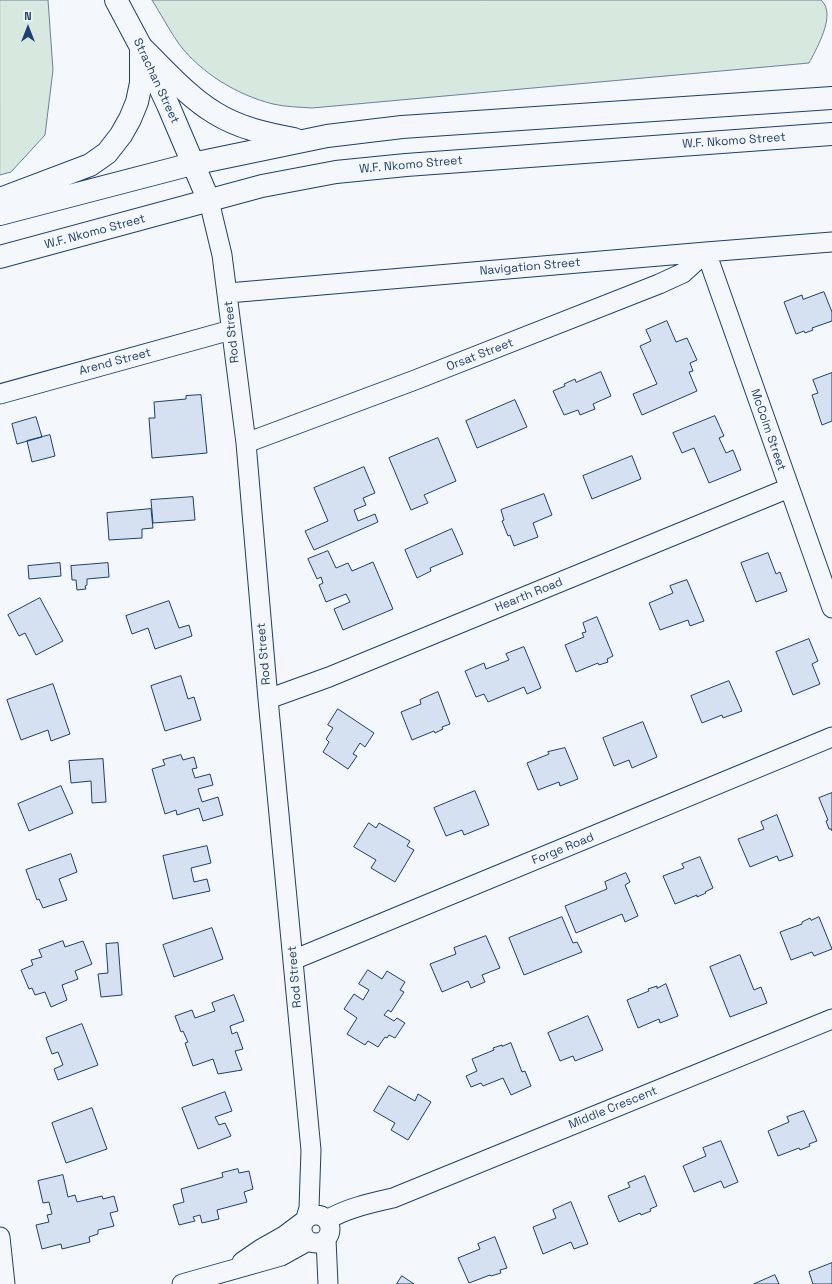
<!DOCTYPE html>
<html>
<head>
<meta charset="utf-8">
<style>
	body { margin:0 }
	#map { position:relative; width:832px; height:1284px; overflow:hidden; background:#f4f7fb; font-family:"Space Grotesk",sans-serif }
	canvas { display:block }
	.north { position:absolute; left:8px; top:8px; width:40px; height:40px; -webkit-text-stroke:3px #f4f7fb; paint-order:stroke; rotate:0deg; font-size:11px; font-weight:700; line-height:16px; text-align:center; color:#1d3f73 }
	.north::after { content:''; display:block; margin:auto; width:14px; height:18px; background:#1d3f73; clip-path:polygon(50% 0,100% 100%,50% 72%,0 100%) }
</style>
</head>
<body>
<div id="map">
<canvas width="832" height="1284"></canvas>
<div class="north">N</div>
</div>
<script>
const ctx = document.querySelector('canvas').getContext('2d');
ctx.lineJoin = 'round';
function paint(path, color) {
  ctx.fillStyle = color;
  ctx.fill(path, 'evenodd');
}
function stroke(path, color, width, dash) {
  ctx.strokeStyle = color;
  ctx.lineWidth = width;
  ctx.lineCap = dash ? 'butt' : 'round';
  ctx.setLineDash(dash || []);
  ctx.stroke(path);
}
function label(font, color, halo, rows, align = 'center') {
  ctx.font = font + ' "Space Grotesk",sans-serif';
  ctx.lineWidth = 3;
  ctx.setLineDash([]);
  ctx.textBaseline = 'middle';
  ctx.strokeStyle = halo;
  ctx.fillStyle = color;
  for (const [text, x, y, turn = 0] of rows) {
    ctx.save();
    ctx.translate(x, y);
    ctx.rotate((+turn || 0) * Math.PI / 180);
    ctx.textAlign = isNaN(turn) ? turn : align;
    if (halo) ctx.strokeText(text, 0, 0);
    ctx.fillText(text, 0, 0);
    ctx.restore();
  }
}
const green = new Path2D(`
	M0 0H48L53 70 45 135 11 172 0 175Z
	M152 0H821C823 2 826 6 826 8 831 23 816 50 809 63L312 108C299 107 286 107 273 104 237 95 201 73 179 44 169 30 161 14 152 0Z`);
paint(green, '#d7e8df');
stroke(green, '#687fa3', 1);
const building = new Path2D(`
	M824 292 832 312V321L812 328 813 330 805 333 804 331 796 334 784 302 802 295 803 299Z
	M667 321 676 342 687 338 697 360 690 363 693 371 689 372 697 391 642 415 633 394 657 384 640 346 651 341 646 330Z
	M601 372 611 396 593 404 595 409 580 415 578 410 564 415 553 391 565 386 564 384 575 379 576 382Z
	M832 373V421L822 425 812 395 818 393 813 380Z
	M201 395 207 453 152 458 149 418H155L154 402 186 399V396Z
	M515 400 527 427 477 448 466 421Z
	M715 416 724 436 719 438 726 453 733 450 741 470 709 483 694 448 682 453 673 433Z
	M36 417 42 437 17 444 12 424Z
	M50 435 55 456 32 462 27 441Z
	M438 438 456 481 424 495 428 503 411 510 389 458Z
	M632 456 641 479 592 499 583 476Z
	M364 467 375 493 363 498 366 505 354 510 358 521 375 514 378 522 314 550 305 531 328 521 314 488Z
	M544 494 552 515 533 523 538 537 514 546 510 535 508 536 502 521 504 520 501 510Z
	M193 497 195 520 153 523 151 500Z
	M151 509 153 528 142 529V538L109 540 107 513Z
	M452 529 463 554 430 568 431 571 417 578 405 550Z
	M328 551 336 568 348 563 352 571 373 562 393 609 343 630 334 609 350 602 346 594 326 602 319 585 323 583 321 577 317 579 308 559Z
	M768 553 776 574 780 572 787 591 756 602 741 563Z
	M60 563 61 576 29 579 28 566Z
	M108 563 109 577 87 579V585L85 586 86 589 77 590 76 580H72L71 566Z
	M687 580 704 621 690 626 688 620 660 630 649 603 673 593 670 586Z
	M40 598 63 641 36 655 25 633 19 636 8 615Z
	M169 601 179 628 189 625 192 636 155 649 148 628 132 634 126 616Z
	M597 617 613 656 607 659 608 662 599 665 598 663 576 672 565 645 584 637 582 633 586 632 583 623Z
	M809 639 818 661 812 664 820 684 793 695 776 652Z
	M524 647 541 688 527 694 524 687 488 702 484 694 476 697 465 671 484 663 486 669 509 660 506 654Z
	M181 676 188 699 194 697 201 720 165 731 151 686Z
	M729 681 742 711 723 718 722 715 702 723 691 696Z
	M53 684 70 734 51 741 48 730 21 740 7 700Z
	M438 692 450 724 442 727 443 729 435 733 434 731 412 740 401 712 421 704 420 700Z
	M338 709 374 733 365 747 360 743 353 754 357 756 348 769 323 752 329 742 326 739 333 728 328 725Z
	M643 722 657 757 632 768 629 760 614 766 603 738Z
	M565 748 578 779 560 786 559 782 538 790 527 763 549 754 548 752Z
	M181 755 183 760 194 757 197 768 192 769 195 778 210 774 213 785 198 789 202 802 218 797 223 815 203 821 199 808 177 815 176 810 165 814 152 769 165 765 163 760Z
	M103 759 106 802 92 803 91 781 71 783 69 761Z
	M61 786 73 813 29 831 18 804Z
	M475 791 489 825 464 835 462 830 446 836 434 808Z
	M832 793V831L831 829H829L826 821 828 820 819 798Z
	M777 815 793 856 779 861 777 856 750 867 738 839 764 829 761 822Z
	M369 823 376 828 379 823 410 841 407 846 414 850 395 882 371 868 376 860 354 847Z
	M207 846 211 863 191 868 194 882 207 879 210 891 173 899 163 856Z
	M71 854 77 872 59 879 67 900 43 908 39 899 37 900 26 870Z
	M700 857 713 888 705 892 706 893 697 897V895L675 904 663 876 684 868 682 864Z
	M626 873 630 882 625 885 638 916 625 922 622 914 576 933 565 906 607 889 605 882Z
	M562 917 573 943 577 942 582 952 524 975 509 938Z
	M819 917 832 949 814 956 812 952 791 960 780 932 802 924V922L810 918 811 920Z
	M212 928 223 959 174 977 163 945Z
	M486 936 500 968 482 975 485 982 471 988 468 981 442 992 430 964 456 954 454 948Z
	M63 941 65 947 83 941 92 964 75 971 78 979 62 985 67 1000 51 1007 45 992 35 995 32 988 29 989 21 970 33 965 31 960 42 957 39 950Z
	M118 943 122 995 101 997 98 974 108 973 106 944Z
	M740 955 754 990 761 987 767 1003 730 1017 710 967Z
	M368 970 382 979 387 971 405 982 400 990 404 992 391 1012 388 1010 384 1015 394 1021 397 1018 405 1023 395 1038 389 1035 387 1038 385 1037 378 1047 368 1041 365 1045 347 1034 357 1018 344 1009 354 994 363 1000 369 990 359 984Z
	M666 984 678 1016 660 1023 659 1019 638 1028 627 1000 649 991 648 989 657 986V988Z
	M234 995 244 1021 230 1026 232 1034 237 1032 243 1049 235 1051 242 1070 218 1074 213 1059 193 1066 185 1043 188 1042 183 1031 181 1032 175 1016 192 1010 195 1018 215 1011 212 1003Z
	M588 1016 603 1050 575 1061 573 1056 560 1061 548 1033Z
	M82 1024 98 1065 58 1080 54 1069 63 1065 58 1052 52 1054 46 1038Z
	M511 1043 522 1072 525 1071 531 1086 511 1095 503 1078 483 1086 481 1083 471 1087 466 1076 477 1071 472 1059 494 1050 493 1048 502 1045V1046Z
	M389 1086 415 1101 418 1094 431 1102 408 1140 391 1130 395 1123 374 1111Z
	M225 1092 232 1111 215 1117 219 1125 225 1123 231 1136 198 1149 182 1108Z
	M92 1108 107 1149 66 1163 52 1123Z
	M804 1111 817 1141 809 1144 810 1146 800 1150 799 1148 778 1156 768 1131 789 1122 787 1117Z
	M721 1141 738 1182 724 1188 721 1181 694 1192 683 1166 706 1156 703 1148Z
	M238 1169 239 1173 249 1171 253 1189 244 1192 247 1202 217 1210 219 1219 202 1223 200 1215 193 1217 195 1221 179 1225 173 1205 184 1202 181 1189 223 1177 222 1173Z
	M63 1175 68 1197 75 1195 77 1202 102 1196 103 1199 114 1196 118 1211 110 1213 114 1226 98 1230V1234L89 1237 90 1242 62 1249 61 1244 42 1249 36 1225 49 1222 47 1215 52 1214 49 1202 43 1203 38 1181Z
	M645 1176 657 1206 650 1209 651 1211 641 1215 640 1213 619 1222 608 1196 630 1187 628 1183Z
	M571 1202 588 1244 574 1249 571 1242 543 1254 533 1227 556 1218 553 1210Z
	M495 1237 507 1268 500 1270 501 1273 491 1276 490 1275 469 1283 458 1258 480 1249 478 1244Z
	M832 1263V1284H813L809 1272Z
	M775 1275 779 1284H754Z
	M402 1276 414 1284H397Z`);
paint(building, '#d5e0f0');
stroke(building, '#1d3f73', 1);
const minor = new Path2D(`
	M209 201 222 255 246 443 268 699 311 1150 309 1208 306 1218
	M228 293 706 252 832 242
	M0 394 231 330
	M246 443 415 380 659 284 683 273 706 252 832 608
	M268 699 329 677 789 488
	M293 960 832 737
	M302 1229a14 14 0 1 1 28 0a14 14 0 1 1-28 0Z
	M327 1220C347 1208 371 1203 393 1198L832 1019
	M0 1237 5 1284
	M326 1239 328 1284
	M242 1262 261 1249 284 1236 304 1221
	M182 1284 281 1256 308 1241`);
const tertiary = new Path2D(`
	M116 0 141 47 168 105 209 201`);
const secondary = new Path2D(`
	M141 47C165 70 187 96 215 113 239 128 267 134 294 139
	M0 199 90 165 107 153 121 135 130 119 137 102 141 83V47
	M0 214 192 164 327 136 402 127 832 98
	M0 257 262 186 336 172 406 165 832 134`);
stroke(minor, '#1d3f73', 21);
stroke(tertiary, '#1d3f73', 24);
stroke(secondary, '#1d3f73', 24);
stroke(minor, '#f4f7fb', 19);
stroke(tertiary, '#f4f7fb', 22);
stroke(secondary, '#f4f7fb', 22);
label('12px', '#1d3f73', '#f4f7fb', [
	["Strachan Street",156,81,65],
	["W.F. Nkomo Street",734,141,-4],
	["W.F. Nkomo Street",411,165,-5],
	["W.F. Nkomo Street",95,232,-15],
	["Navigation Street",530,267,-5],
	["Rod Street",232,332,-96],
	["Orsat Street",480,355,-21],
	["Arend Street",115,362,-15],
	["McColm Street",768,430,71],
	["Hearth Road",529,595,-22],
	["Rod Street",264,654,-95],
	["Forge Road",563,849,-22],
	["Rod Street",295,977,-95],
	["Middle Crescent",613,1108,-22]
]);
</script>
</body>
</html>
